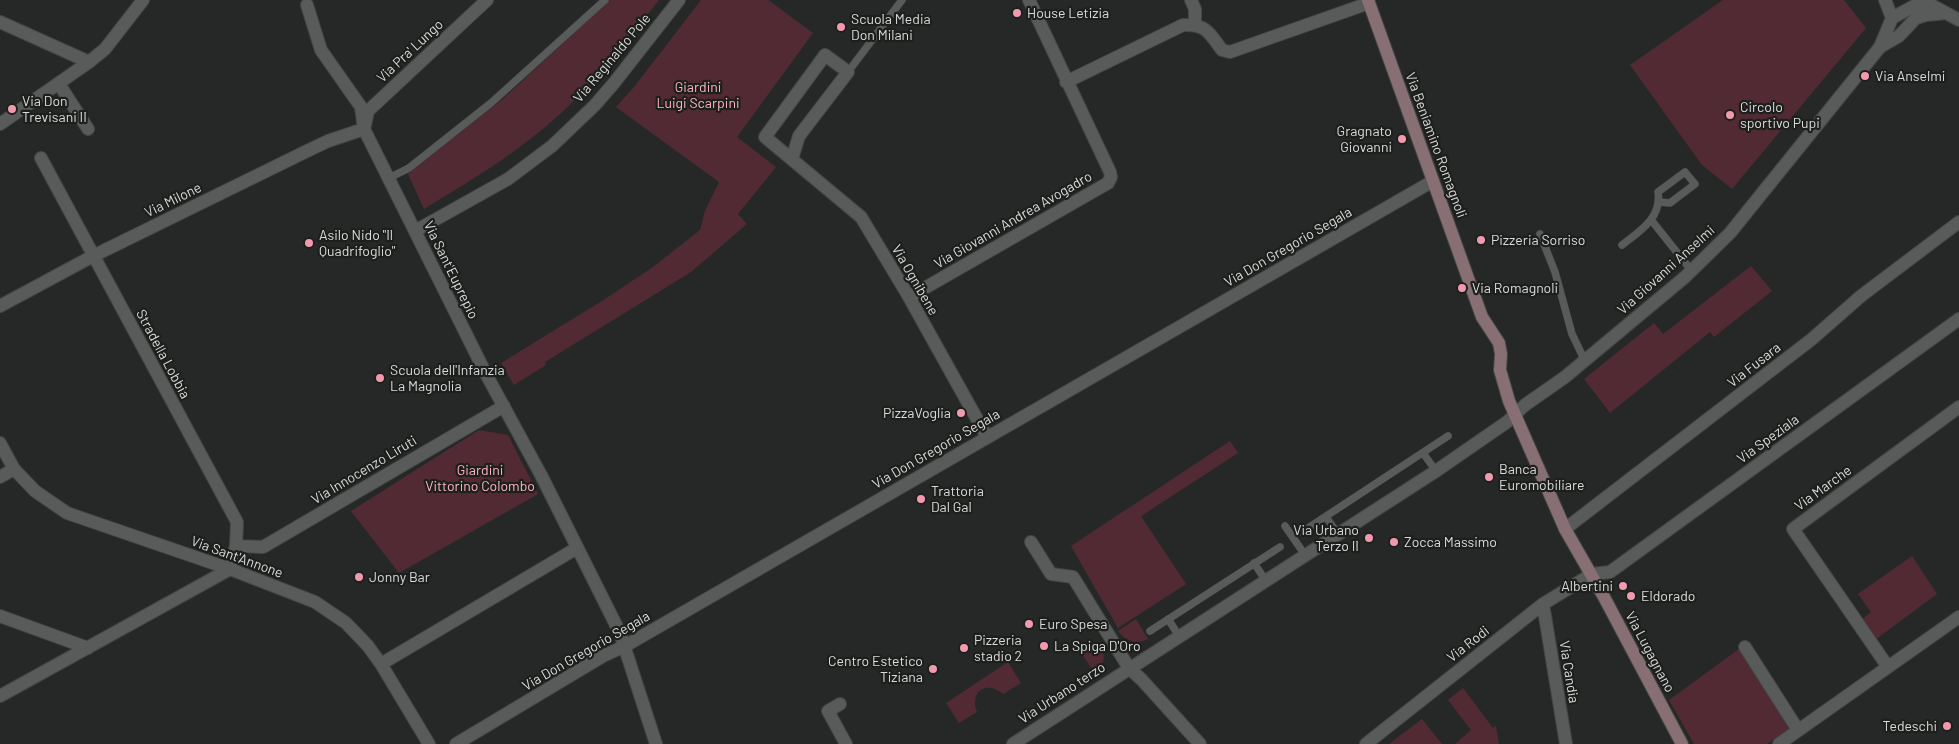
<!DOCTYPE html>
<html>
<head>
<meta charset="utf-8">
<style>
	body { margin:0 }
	canvas { display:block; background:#262827 }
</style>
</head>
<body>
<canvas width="1959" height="744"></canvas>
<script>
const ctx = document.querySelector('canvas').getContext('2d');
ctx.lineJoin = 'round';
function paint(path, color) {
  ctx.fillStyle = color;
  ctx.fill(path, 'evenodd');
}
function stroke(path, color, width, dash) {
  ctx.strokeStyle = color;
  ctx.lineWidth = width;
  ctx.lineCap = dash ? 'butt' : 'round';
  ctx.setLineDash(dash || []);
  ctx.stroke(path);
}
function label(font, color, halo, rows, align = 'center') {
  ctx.font = font + ' Barlow,sans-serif';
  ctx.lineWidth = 4.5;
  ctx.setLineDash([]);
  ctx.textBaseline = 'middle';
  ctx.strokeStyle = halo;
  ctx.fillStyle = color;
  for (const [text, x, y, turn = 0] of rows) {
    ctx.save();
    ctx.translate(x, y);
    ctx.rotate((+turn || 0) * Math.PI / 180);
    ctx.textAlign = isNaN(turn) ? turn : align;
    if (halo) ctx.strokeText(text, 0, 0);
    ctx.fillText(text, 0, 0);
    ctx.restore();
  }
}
paint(new Path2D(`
	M610 0H659C623 45 589 91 544 128 507 159 465 184 424 209L408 174 504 98Z
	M701 0H768L813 33 737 137 776 167 738 214 747 224 691 272 545 362 546 365 514 385 501 363 602 301 653 267 700 230 705 211 719 182 616 107 634 87Z
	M1723 0H1844L1866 28 1732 189 1702 165 1630 65Z
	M1751 266 1772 291 1714 337 1710 332 1610 413 1584 379 1654 323 1663 334Z
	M479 430 508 435 538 494 399 573 351 511Z
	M1230 441 1238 453 1141 516 1186 584 1118 628 1071 546Z
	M1912 556 1937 594 1876 639 1862 619 1871 612 1858 594Z
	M1136 619 1148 639C1136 645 1126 641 1118 631Z
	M1100 643C1106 654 1105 665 1095 674L1082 654Z
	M1739 649 1791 728 1767 744H1694L1669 700Z
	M1008 662 1021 683 1003 694C987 680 969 691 977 712L959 723 946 703Z
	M1463 688 1493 728 1496 726 1499 744H1455L1471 730 1448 700Z
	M1422 719 1442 744H1389Z`), '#512a33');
const service = new Path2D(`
	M848 72 902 0
	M389 178 409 168 491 103 605 0
	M1652 221 1691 270
	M1540 234 1555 272 1572 334 1585 361
	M1622 245C1640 231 1662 218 1658 192L1685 172 1695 184 1670 203 1660 202
	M1423 453 1436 471
	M1326 517 1338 534
	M1285 526 1305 555
	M1302 532 1448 436
	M1254 563 1266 581
	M1168 619 1179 636
	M1150 631 1280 547`);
const minor = new Path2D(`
	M1191 0 1195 9V24
	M307 5 321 50 361 107 364 129 486 374 541 475 620 633 656 744
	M0 22 89 62
	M1066 82 1183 25C1207 24 1209 33 1222 50L1230 52 1369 3
	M59 84 88 129
	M365 125 368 111 487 0
	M41 158 237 522 236 546 230 569
	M792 159 799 136 848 72 825 55 765 137 861 217 909 297 987 437
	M415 231 508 179 552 146 595 105 614 83 679 0
	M909 297 1108 183 1111 177 1110 172 1029 0
	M0 306 93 256 307 151 328 141 364 129
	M0 443 14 469 35 491 67 513 230 569 315 602 346 623 368 646 381 664 429 744
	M0 477 14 469
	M1565 529 1812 339 1861 296 1959 222
	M1031 542 1051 574 1073 577 1129 668 1142 680 1200 744
	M236 546 263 547 504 406
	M1543 604 1566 744
	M0 616 88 648
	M1745 647 1798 730
	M381 664 577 548
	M1888 667 1793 529 1959 407
	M0 696 230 569
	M840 704 828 711 846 744
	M456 744 603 656 625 646 1433 181
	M1366 744 1543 604 1592 574 1610 572 1959 319
	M1779 744 1959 617`);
const tertiary = new Path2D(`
	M1922 0 1959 20
	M1892 18 1914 6 1928 3
	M1880 47 1892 18 1885 0
	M0 124 89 62 105 49 143 0
	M1013 744 1436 471 1507 422 1525 405 1565 377 1685 277 1730 233 1880 47 1899 36 1916 18 1926 15 1946 13`);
const secondary = new Path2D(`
	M1368 0 1482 317 1499 343 1501 354 1500 370 1509 401 1565 529 1604 597 1682 744`);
stroke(service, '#444645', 8);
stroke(minor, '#444645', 14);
stroke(tertiary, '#444645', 14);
stroke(secondary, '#444645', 14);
stroke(service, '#585b59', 7);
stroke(minor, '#585b59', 12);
stroke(tertiary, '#585b59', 12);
stroke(secondary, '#886f73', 12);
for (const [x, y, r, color] of [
	[1017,13,5,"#f29aad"],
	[841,27,5,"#f29aad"],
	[1865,76,5,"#f29aad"],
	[12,109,5,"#f29aad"],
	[1730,115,5,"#f29aad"],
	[1402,139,5,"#f29aad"],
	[1481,240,5,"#f29aad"],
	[309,243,5,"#f29aad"],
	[1462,288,5,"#f29aad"],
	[380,378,5,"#f29aad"],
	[961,413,5,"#f29aad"],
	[1489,477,5,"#f29aad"],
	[921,499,5,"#f29aad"],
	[1369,538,5,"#f29aad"],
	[1394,542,5,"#f29aad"],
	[359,577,5,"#f29aad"],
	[1623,586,5,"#f29aad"],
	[1631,596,5,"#f29aad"],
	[1029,624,5,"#f29aad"],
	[1044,646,5,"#f29aad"],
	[964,648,5,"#f29aad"],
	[933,669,5,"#f29aad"],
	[1947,726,5,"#f29aad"]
]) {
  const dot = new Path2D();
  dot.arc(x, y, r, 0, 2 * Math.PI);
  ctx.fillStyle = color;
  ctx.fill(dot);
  stroke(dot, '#1d1f1d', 2);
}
label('14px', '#dadbda', '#1d1f1d', [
	["House Letizia",1027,13],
	["Scuola Media",851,19],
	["Don Milani",851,35],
	["Via Anselmi",1875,76],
	["Via Don",22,101],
	["Trevisani II",22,117],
	["Circolo",1740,107],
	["sportivo Pupi",1740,123],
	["Gragnato",1392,131,"right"],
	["Giovanni",1392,147,"right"],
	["Asilo Nido \"Il",319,235],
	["Quadrifoglio\"",319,251],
	["Pizzeria Sorriso",1491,240],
	["Via Romagnoli",1472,288],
	["Scuola dell'Infanzia",390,370],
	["La Magnolia",390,386],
	["PizzaVoglia",951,413,"right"],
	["Banca",1499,469],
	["Euromobiliare",1499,485],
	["Trattoria",931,491],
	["Dal Gal",931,507],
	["Via Urbano",1359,530,"right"],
	["Terzo II",1359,546,"right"],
	["Zocca Massimo",1404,542],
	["Jonny Bar",369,577],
	["Albertini",1613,586,"right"],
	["Eldorado",1641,596],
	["Euro Spesa",1039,624],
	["Pizzeria",974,640],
	["stadio 2",974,656],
	["La Spiga D'Oro",1054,646],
	["Centro Estetico",923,661,"right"],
	["Tiziana",923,677,"right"],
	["Tedeschi",1937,726,"right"]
], 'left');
label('14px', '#dadbda', '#1d1f1d', [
	["Via Pra' Lungo",410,51,-43],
	["Via Reginaldo Pole",612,58,-50],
	["Via Beniamino Romagnoli",1436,145,70],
	["Via Milone",173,200,-26],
	["Via Giovanni Andrea Avogadro",1013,220,-30],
	["Via Don Gregorio Segala",1288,247,-30],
	["Via Sant'Euprepio",451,270,64],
	["Via Giovanni Anselmi",1666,270,-42],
	["Via Ognibene",915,280,60],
	["Stradella Lobbia",163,354,62],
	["Via Fusara",1754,365,-38],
	["Via Speziala",1768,439,-36],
	["Via Don Gregorio Segala",936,449,-30],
	["Via Innocenzo Liruti",364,470,-31],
	["Via Marche",1823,488,-36],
	["Via Sant'Annone",237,557,20],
	["Via Rodi",1468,644,-38],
	["Via Don Gregorio Segala",586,651,-30],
	["Via Lugagnano",1650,652,62],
	["Via Candia",1569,672,81],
	["Via Urbano terzo",1062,693,-33]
]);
label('14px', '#feb4c3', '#1d1f1d', [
	["Giardini",698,87],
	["Luigi Scarpini",698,103],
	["Giardini",480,470],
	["Vittorino Colombo",480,486]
]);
</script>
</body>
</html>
